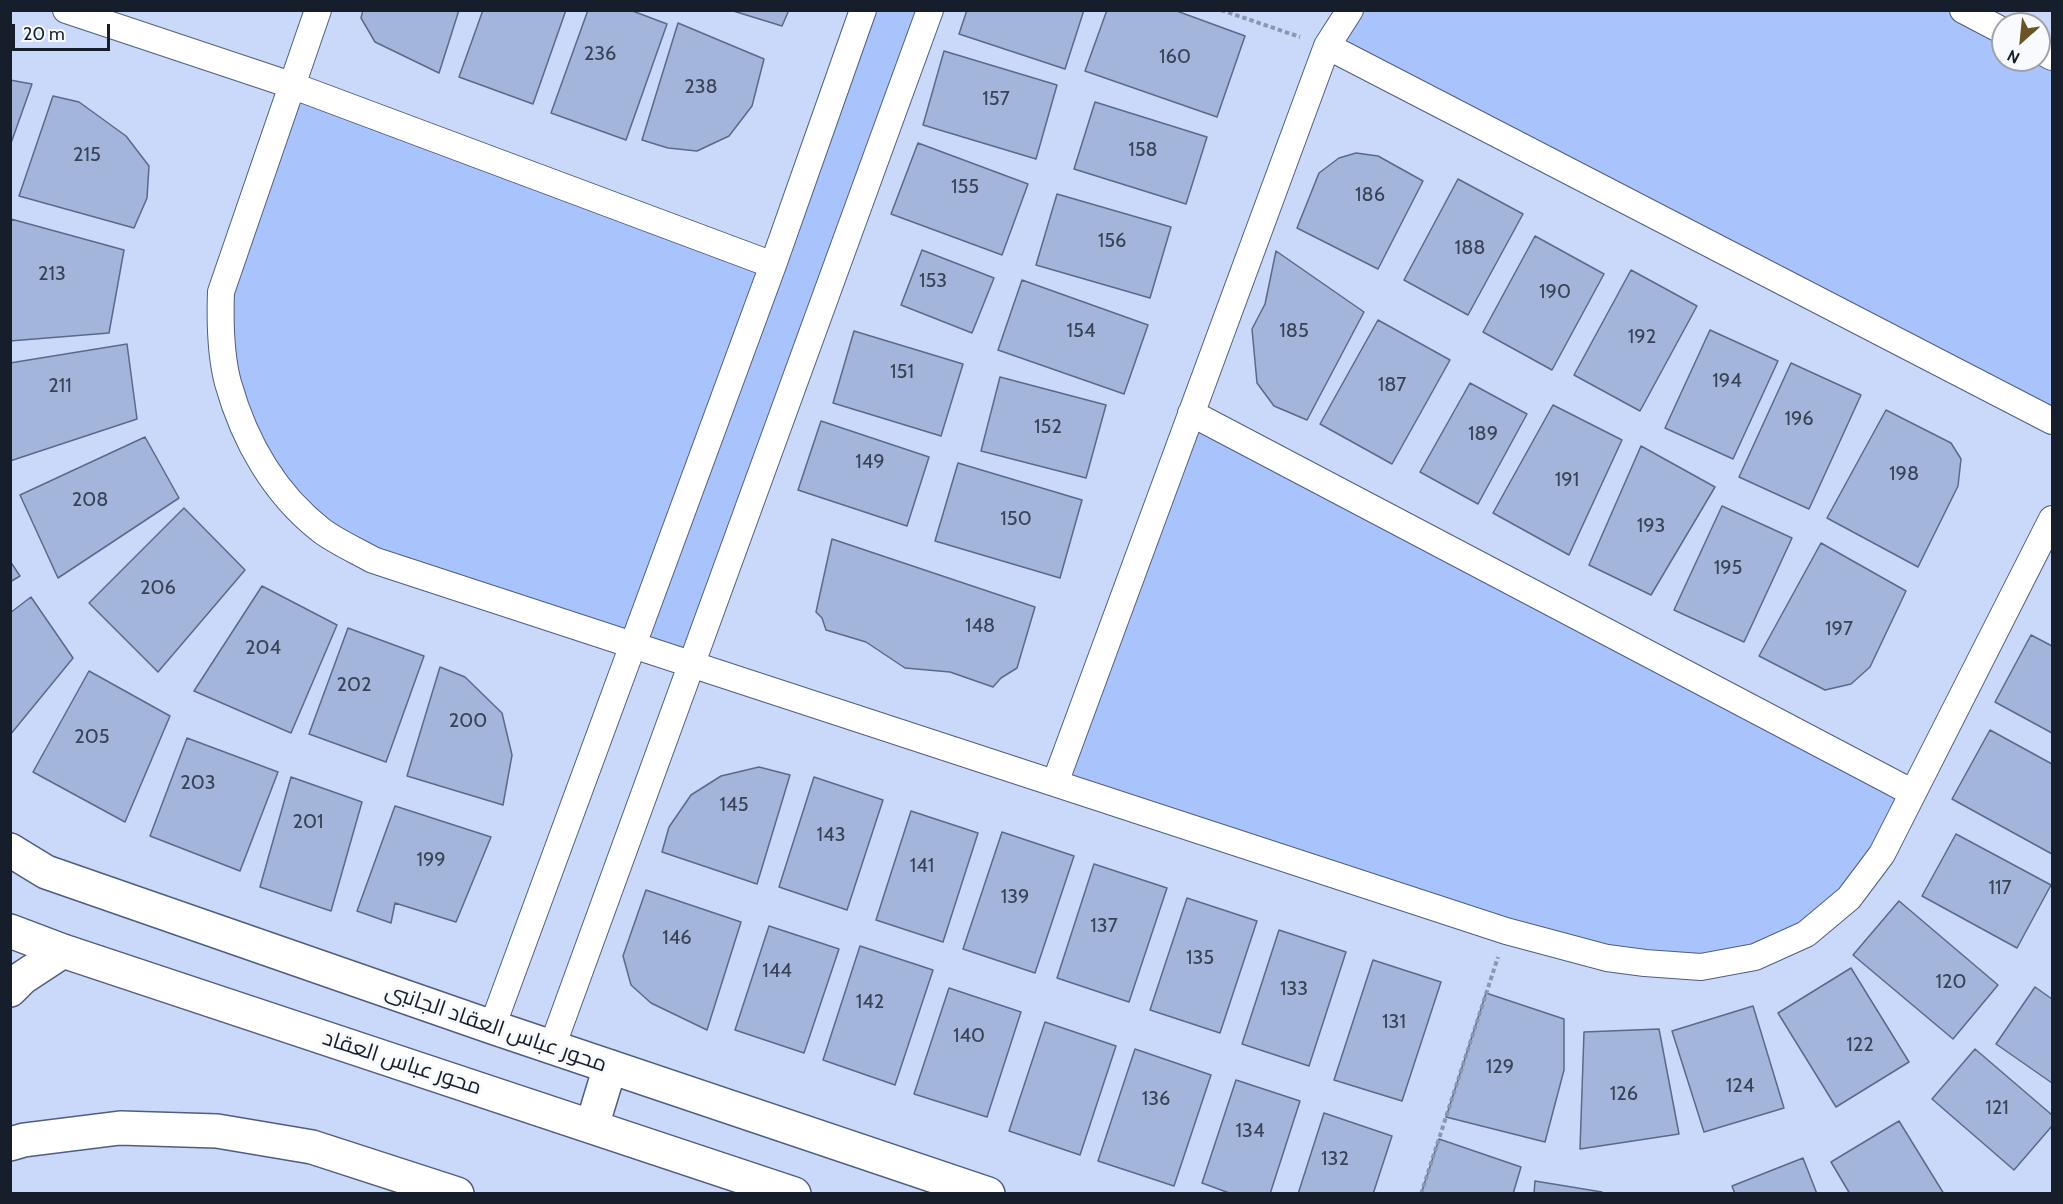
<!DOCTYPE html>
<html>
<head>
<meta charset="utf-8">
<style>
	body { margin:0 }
	#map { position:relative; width:2063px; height:1204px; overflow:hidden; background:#cad9f9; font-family:Cabin,sans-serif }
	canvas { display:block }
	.frame { position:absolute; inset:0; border:12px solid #161d2b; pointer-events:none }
	.north { position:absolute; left:1991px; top:12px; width:60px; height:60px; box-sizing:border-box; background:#f8fafe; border:2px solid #9ea2aa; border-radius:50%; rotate:207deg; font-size:16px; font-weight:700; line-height:24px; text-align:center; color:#161d2b }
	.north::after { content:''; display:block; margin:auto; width:21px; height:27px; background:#695423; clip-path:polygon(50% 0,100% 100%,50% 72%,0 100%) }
	.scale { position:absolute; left:12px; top:24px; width:98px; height:27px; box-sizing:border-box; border:3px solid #161d2b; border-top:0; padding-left:8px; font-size:18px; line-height:21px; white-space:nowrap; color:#161d2b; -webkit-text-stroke:4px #f8fafe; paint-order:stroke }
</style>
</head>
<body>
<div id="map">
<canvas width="2063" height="1204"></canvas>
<div class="frame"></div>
<div class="north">N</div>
<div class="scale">20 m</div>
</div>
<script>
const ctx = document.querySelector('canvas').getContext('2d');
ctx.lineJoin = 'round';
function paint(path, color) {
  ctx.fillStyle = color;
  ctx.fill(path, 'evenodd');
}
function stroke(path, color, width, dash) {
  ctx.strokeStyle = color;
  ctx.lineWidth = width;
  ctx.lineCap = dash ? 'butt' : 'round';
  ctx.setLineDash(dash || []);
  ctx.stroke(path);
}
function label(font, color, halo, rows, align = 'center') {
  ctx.font = font + ' Cabin,Cairo,sans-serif';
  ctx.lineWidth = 6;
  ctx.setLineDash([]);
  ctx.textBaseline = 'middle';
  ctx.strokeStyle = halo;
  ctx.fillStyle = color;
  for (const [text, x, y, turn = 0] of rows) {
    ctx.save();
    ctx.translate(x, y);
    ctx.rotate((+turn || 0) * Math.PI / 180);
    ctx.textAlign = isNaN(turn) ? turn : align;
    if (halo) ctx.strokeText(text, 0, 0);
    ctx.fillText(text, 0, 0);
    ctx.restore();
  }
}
paint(new Path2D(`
	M862 11H930L691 665 322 531 247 439 220 321 291 85 770 264Z
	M1350 11H1963L2003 31V60H2039L2052 57V421L1327 47Z
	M1191 413 1913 793 1849 898 1755 957 1645 963 1055 783Z`), '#a9c3fc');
const building = new Path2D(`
	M363 10H459L439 73 375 42 361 18Z
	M483 10H566L533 104 459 77Z
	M588 10H630L667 24 626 140 551 113Z
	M730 10H789L782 26Z
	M967 10H1084L1065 69 959 34Z
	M1107 10H1174L1245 36 1217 117 1085 71Z
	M678 23 764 59 752 106 729 136 697 151 668 148 642 140Z
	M944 51 1057 85 1036 159 923 125Z
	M10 80 32 84 10 146Z
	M53 96 79 102 126 136 149 166 147 198 134 228 19 196Z
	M1095 102 1207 137 1186 204 1074 169Z
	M918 143 1028 184 1002 255 891 214Z
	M1356 153 1378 156 1423 181 1378 269 1297 228 1319 173 1339 158Z
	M1458 179 1523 214 1468 315 1404 280Z
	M1057 194 1171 227 1150 298 1036 265Z
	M11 219 124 250 109 333 10 341Z
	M1535 236 1604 274 1552 370 1483 332Z
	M922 250 994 278 972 333 901 305Z
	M1276 251 1364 312 1307 420 1274 406 1257 383 1252 329 1265 304Z
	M1631 270 1697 306 1640 411 1574 375Z
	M1022 280 1148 325 1124 394 998 350Z
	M1378 320 1450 360 1392 464 1320 424Z
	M1710 330 1778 361 1733 459 1665 428Z
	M854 331 963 364 941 436 833 403Z
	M127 344 137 419 10 461V363Z
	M1791 363 1861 395 1809 509 1739 477Z
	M1000 377 1106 405 1086 478 981 451Z
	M1470 383 1527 414 1478 504 1420 472Z
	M1553 405 1622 440 1569 555 1493 513Z
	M1886 410 1951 443 1961 459 1958 486 1918 567 1827 518Z
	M821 421 929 457 907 526 798 490Z
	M145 437 179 498 58 578 20 495Z
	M1641 446 1715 487 1651 595 1589 565Z
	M958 463 1082 500 1060 578 935 541Z
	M1722 506 1792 538 1744 642 1674 610Z
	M184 508 245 570 158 672 89 603Z
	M832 539 1035 607 1017 668 1001 678 993 687 950 672 905 668 866 642 826 630 822 618 816 612Z
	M1821 543 1906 591 1870 667 1851 684 1825 690 1759 656Z
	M10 561 20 576 10 582Z
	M262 586 337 625 291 733 194 691Z
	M31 597 73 658 10 735V613Z
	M348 628 424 656 386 762 309 734Z
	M2031 635 2052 646V733L1995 702Z
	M440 667 465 677 502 713 512 755 503 805 407 776Z
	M89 671 170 716 125 822 33 772Z
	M1990 730 2052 764V854L1952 799Z
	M187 738 278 772 240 871 150 836Z
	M759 767 790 775 757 884 662 852 669 827 691 795 721 776Z
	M291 777 362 802 331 911 260 887Z
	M814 777 883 800 847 910 779 887Z
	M395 806 491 837 456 922 395 903 391 923 357 911Z
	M911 811 978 833 943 942 876 920Z
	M1002 832 1074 856 1035 973 963 949Z
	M1956 834 2051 885 2017 948 1922 896Z
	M1094 864 1167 888 1129 1002 1057 978Z
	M646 890 741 922 707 1030 651 1003 631 985 623 956Z
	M1187 898 1257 921 1220 1033 1150 1010Z
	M1899 901 1998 985 1953 1039 1853 955Z
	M769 926 839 949 804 1053 735 1030Z
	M1279 930 1346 952 1309 1066 1242 1044Z
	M860 946 933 970 895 1085 823 1060Z
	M1373 960 1441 982 1402 1101 1334 1080Z
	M1851 968 1909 1062 1836 1107 1778 1013Z
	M2035 987 2052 999V1083L1996 1044Z
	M949 988 1021 1012 987 1117 914 1094Z
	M1486 993 1564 1019V1070L1545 1142 1446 1117Z
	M1753 1006 1784 1108 1704 1132 1672 1031Z
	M1045 1022 1116 1046 1080 1155 1009 1131Z
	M1659 1029 1679 1134 1580 1149 1584 1032Z
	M1135 1049 1211 1075 1174 1186 1098 1161Z
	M1975 1049 2052 1115V1126L2014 1170 1932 1099Z
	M1236 1080 1300 1101 1270 1194H1232L1202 1183Z
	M1324 1113 1392 1136 1373 1194H1298Z
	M1899 1121 1944 1194H1850L1831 1162Z
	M1439 1139 1521 1167 1513 1194H1421Z
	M1803 1158 1817 1194H1735L1732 1186Z
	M1535 1181 1602 1192V1194H1534Z`);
paint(building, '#a3b5db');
stroke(building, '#5a698c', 1.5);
const street = new Path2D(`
	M66 10 291 85 773 265
	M318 10 221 292C220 320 221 357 228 383 244 440 274 494 322 531 337 542 357 551 373 560L1506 931 1607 958 1645 963 1701 967 1755 957 1806 934 1849 898 1882 854 2052 519
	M1963 10 2003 31
	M1327 46 2052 421
	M2039 50 2052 57
	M1191 413 1913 793
	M1055 783 1327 46 1350 10
	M492 1027 773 265 863 10
	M552 1047 930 10`);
const secondary = new Path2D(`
	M10 850 46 872 492 1027 988 1194`);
const primary = new Path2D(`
	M10 931 63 951 794 1194
	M10 990 22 978 63 951
	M592 1126 610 1067
	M10 1144 24 1140 120 1128 217 1131 312 1147 457 1194`);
stroke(street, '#4f5e80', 28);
stroke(secondary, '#4f5e80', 36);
stroke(primary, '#4f5e80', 36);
stroke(new Path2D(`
	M1221 10 1300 37
	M1421 1194 1498 957`), '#8b97b1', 4, [4.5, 3]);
stroke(street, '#fff', 26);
stroke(secondary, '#fff', 33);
stroke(primary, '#fff', 33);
label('20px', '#394357', null, [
	["236",600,54],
	["160",1175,57],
	["238",701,87],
	["157",996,99],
	["158",1143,150],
	["215",87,155],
	["155",965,187],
	["186",1370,195],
	["156",1112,241],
	["188",1470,248],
	["213",52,274],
	["153",933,281],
	["190",1555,292],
	["154",1081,331],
	["185",1294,331],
	["192",1642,337],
	["151",902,372],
	["194",1727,381],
	["187",1392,385],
	["211",60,386],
	["196",1799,419],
	["152",1048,427],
	["189",1483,434],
	["149",870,462],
	["198",1904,474],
	["191",1567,480],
	["208",90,500],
	["150",1016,519],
	["193",1651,526],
	["195",1728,568],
	["206",158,588],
	["148",980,626],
	["197",1839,629],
	["204",263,648],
	["202",354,685],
	["200",468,721],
	["205",92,737],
	["203",198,783],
	["145",734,805],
	["201",308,822],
	["143",831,835],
	["199",431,860],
	["141",922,866],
	["117",2000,888],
	["139",1015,897],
	["137",1104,926],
	["146",677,938],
	["135",1200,958],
	["144",777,971],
	["120",1951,982],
	["133",1294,989],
	["142",870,1002],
	["131",1394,1022],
	["140",969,1036],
	["122",1860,1045],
	["129",1500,1067],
	["124",1740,1086],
	["126",1624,1094],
	["136",1156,1099],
	["121",1997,1108],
	["134",1250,1131],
	["132",1335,1159]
]);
label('22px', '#161d2b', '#f8fafe', [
	["محور عباس العقاد الجانبى",496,1028,19],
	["محور عباس العقاد",402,1063,18]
]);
</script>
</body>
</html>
